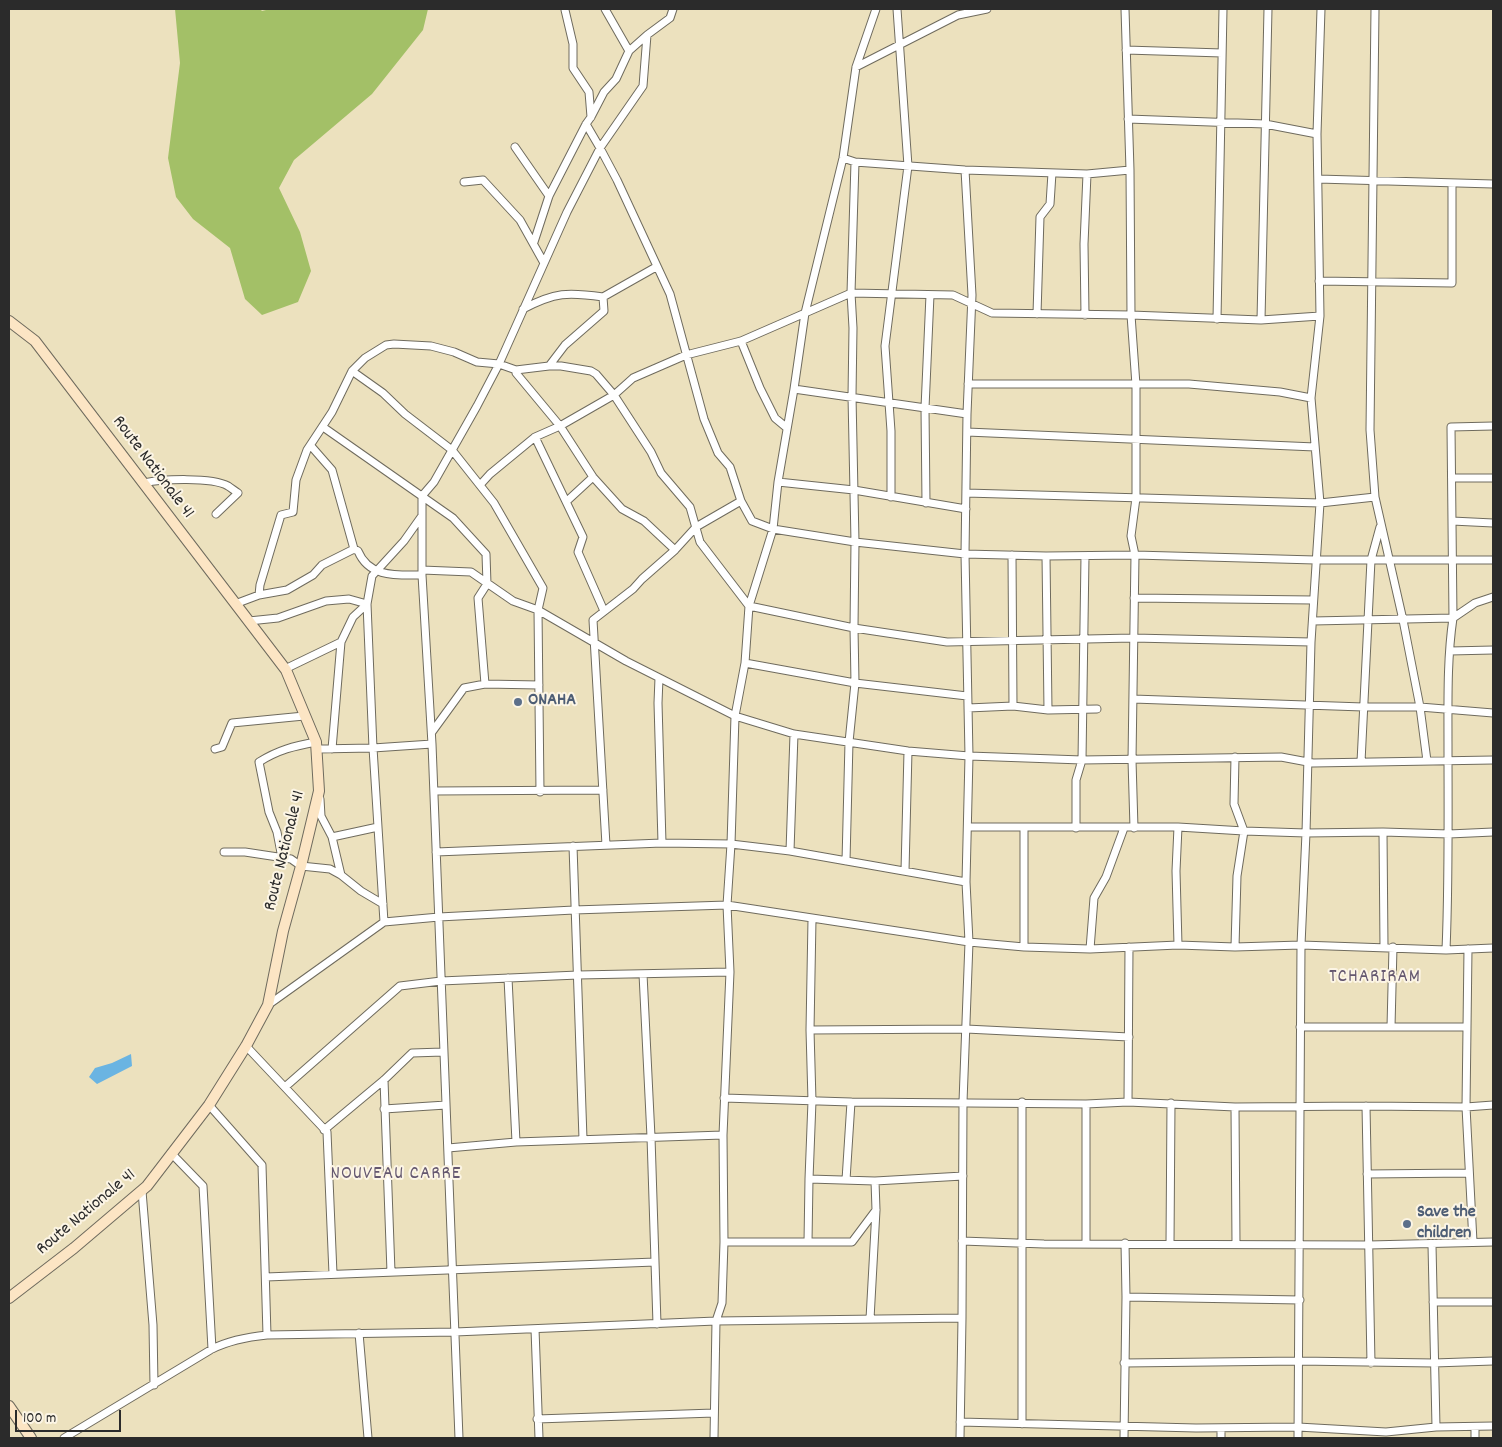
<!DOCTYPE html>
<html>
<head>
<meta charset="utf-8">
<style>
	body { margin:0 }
	#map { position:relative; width:1502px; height:1447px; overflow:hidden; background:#ece1be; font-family:Dekko,sans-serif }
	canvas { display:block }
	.frame { position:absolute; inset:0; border:10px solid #2b2b2b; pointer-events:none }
	.scale { position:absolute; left:15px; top:1410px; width:106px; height:22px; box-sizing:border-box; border:2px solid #2b2b2b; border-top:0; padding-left:6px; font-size:15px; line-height:18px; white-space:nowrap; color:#2b2b2b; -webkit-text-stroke:4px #fcf5e5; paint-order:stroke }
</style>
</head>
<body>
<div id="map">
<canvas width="1502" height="1447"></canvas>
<div class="frame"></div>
<div class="scale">100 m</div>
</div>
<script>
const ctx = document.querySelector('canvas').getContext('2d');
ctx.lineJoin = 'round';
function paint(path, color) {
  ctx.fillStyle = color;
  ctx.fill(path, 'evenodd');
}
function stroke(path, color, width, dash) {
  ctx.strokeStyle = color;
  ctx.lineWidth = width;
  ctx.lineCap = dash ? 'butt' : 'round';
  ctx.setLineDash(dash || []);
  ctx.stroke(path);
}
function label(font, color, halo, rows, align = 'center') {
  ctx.font = font + ' Dekko,sans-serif';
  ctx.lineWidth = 4;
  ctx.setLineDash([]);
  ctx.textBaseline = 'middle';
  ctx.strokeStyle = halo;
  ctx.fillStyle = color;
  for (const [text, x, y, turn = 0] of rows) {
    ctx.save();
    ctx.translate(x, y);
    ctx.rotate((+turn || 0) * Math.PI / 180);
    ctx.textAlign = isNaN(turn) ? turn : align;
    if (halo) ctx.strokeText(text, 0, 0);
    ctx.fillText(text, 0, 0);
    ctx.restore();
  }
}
paint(new Path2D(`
	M175 9H260L262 11 270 9H428L423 30 372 94 294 160 279 188 300 232 311 271 298 302 262 315 245 299 230 248 193 219 176 197 168 158 180 63Z`), '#a3c067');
paint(new Path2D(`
	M131 1054 132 1066 97 1084 89 1077 95 1068 112 1063Z`), '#6ab4e2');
const street = new Path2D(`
	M605 9 629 51
	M1125 9 1130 170 1131 315 1136 385V498L1131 536 1135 555 1132 760 1134 828
	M1375 9 1370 430 1375 497 1403 620 1420 707 1427 761
	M565 10 573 44V68L589 92 591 117
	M1126 50 1222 53
	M856 67 958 15 987 9
	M1128 119 1265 124 1317 134
	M586 124 600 148 617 180 670 294 704 419 718 453 730 467 741 501 752 521 773 529 855 542 965 554 1046 556 1135 555 1315 560H1493
	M515 147 549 196
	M843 158 855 162 965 170 1087 174 1130 170
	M1318 179 1493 184
	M464 182 483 180 520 220 544 263
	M534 242 549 196 586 124 591 117 604 92 616 79 629 51 647 35
	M1319 281 1452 283V183
	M523 309C555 292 568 292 603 297
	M1037 314 1040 217 1050 204 1052 173
	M1085 315 1084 244 1087 174
	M1217 319 1223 9
	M1261 320 1268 9
	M741 341 760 388 775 418 787 428
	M549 366H561L591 371 596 374 614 395 651 452 661 473 690 507 700 542 749 606 854 628 947 642 1133 638 1311 642
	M516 370V373L560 426 593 477 622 509 644 521 675 550
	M352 371 365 358 386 345 394 344 431 346 454 352 477 362 499 364 516 370 549 366 565 345 604 311 603 297 656 267
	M968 384H1189L1280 392 1311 398
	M794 389 967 414
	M323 427 453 518 486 554 487 584 478 598 485 684
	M967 432 1315 447
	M535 437 583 537 578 552 604 611
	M311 446 332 470 354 549
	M1452 478H1493
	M778 482 854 490 966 509
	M144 483C162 479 212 477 228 486 231 488 235 491 238 493L216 514
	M480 485 490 474 535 437 560 426 614 395 633 378 686 355 741 341 851 293 953 295 992 313 1131 315 1261 320 1320 316
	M966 493 1320 503 1375 497
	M891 497V431L885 346 908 166 897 9
	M567 501 593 477
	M926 503 925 408 930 295
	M1452 521 1493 523
	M1012 555 1013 706
	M1046 556 1048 710
	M422 570 471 572 513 601 538 610 626 661 735 716 794 734 908 751 969 756 1082 760 1281 757 1313 763 1493 760
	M259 595 260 585 281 515 293 512 296 480 307 450 332 412 352 371 383 393 405 414 452 450 494 503 543 588 538 610 540 792
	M1134 598 1313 600
	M235 604 259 595 287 590 313 575 322 565 354 549 358 551C369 578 397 575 422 575
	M249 621 278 618 326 601 349 599 367 604
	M1313 621 1453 618 1475 603 1493 597
	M1450 651 1493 650
	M745 663 855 683 967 696
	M285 669 341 642
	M659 678 658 703 662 843
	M1133 699 1363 707H1420L1493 713
	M968 708 1013 706 1048 710 1097 709
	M432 732 464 688 485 684 539 685
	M215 749 222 747 232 723 304 716
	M316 749 373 748 432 744
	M332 749 341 642 353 617 367 604
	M1361 762 1371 560 1380 527
	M434 791 603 790
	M320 799 321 816 332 837 341 875
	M968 827H1178L1244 831 1306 833 1383 832 1449 834 1493 832
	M1178 827 1176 871 1178 945
	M1024 828V947
	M1076 828V780L1082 760 1085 556
	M1383 832 1384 947
	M332 837 378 827
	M606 845 593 620 633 589 642 579 675 550 696 527 741 501
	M573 846 583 1139
	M790 851 794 734
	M224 852H245L291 859 301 866 330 869 341 875 361 891 383 904
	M436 852 662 843 731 844 790 851 966 882
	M282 858 277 832 269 812 259 762C278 750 294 746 316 742
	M846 861 849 742 855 683 854 628 855 542 852 396 853 328 851 293 855 162
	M905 871 908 751
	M384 922 373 748 367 604 372 576 404 541 421 517
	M1235 947 1237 876 1244 831 1234 804 1235 757
	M1090 949 1094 898 1106 877 1124 828
	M1468 949 1466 1107 1473 1242
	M1446 950C1449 881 1448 812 1448 744 1448 702 1447 659 1453 618L1451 427 1493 426
	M643 974 651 1137 657 1324
	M508 978 516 1142
	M268 1005 384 922 439 917 574 910 727 905 969 942 1024 947 1090 949 1178 945 1235 947 1301 945 1446 950 1493 948
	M1300 1027H1467
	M1391 1027 1393 947
	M810 1030 966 1029 1129 1037
	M246 1046 327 1132 333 1274
	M384 1080 391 1272
	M285 1087 400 986 441 981 578 975 730 972
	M724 1098 851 1102 1086 1104 1128 1102 1235 1107 1366 1106 1466 1107 1493 1105
	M1128 1102 1129 947
	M209 1105 262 1165 267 1335
	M1366 1106 1371 1363
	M1235 1107 1236 1244
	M384 1109 446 1105
	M324 1130 384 1080 412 1053 443 1052
	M448 1148 516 1142 723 1135
	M171 1153 203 1186 212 1349
	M1367 1174 1469 1173
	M809 1179 875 1181 963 1176
	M846 1180 851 1102
	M142 1191 153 1325 154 1385
	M962 1241 1044 1244 1369 1245 1493 1242
	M724 1242H852L876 1210
	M808 1242 809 1179 812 1101 810 1030 812 919
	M1125 1243 1126 1297 1300 1300
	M1086 1244V1104
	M1170 1244 1171 1103
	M1432 1245 1436 1427
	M266 1277 655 1262
	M1433 1302H1493
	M962 1318 963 1102 969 942 966 882 969 756 965 554 967 414 972 295 965 170
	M870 1319 876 1210 875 1181
	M535 1329 539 1438
	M359 1333 368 1438
	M1124 1363 1299 1361 1434 1363 1493 1361
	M537 1419 714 1413
	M960 1422 1196 1428 1298 1427 1386 1432 1436 1427 1493 1426
	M1022 1424V1102
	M1475 1427V1438
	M64 1438 212 1349C230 1340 247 1337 267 1335L455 1332 716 1321 962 1318 960 1438
	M459 1438 432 744 422 575V496L434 482 477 406 499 364 567 212 600 148 643 86 647 35 670 18 673 9
	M714 1438 716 1321 722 1303 724 1242 723 1135 730 972 727 905 731 844 735 716 745 663 749 606 773 529 778 482 794 389 805 313 843 158 856 67 876 9
	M1124 1438 1126 1297
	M1221 1438V1428
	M1298 1438 1301 945 1306 833 1311 642 1320 503 1311 398 1320 316 1317 134 1321 9`);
const secondary = new Path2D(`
	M9 321 35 341 286 670 316 742 319 791 301 866 283 931 268 1005 246 1046 209 1105 147 1186 74 1248 9 1298
	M9 1406 31 1438`);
stroke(street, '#6f6b5e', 9);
stroke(secondary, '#6f6b5e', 12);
stroke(street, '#fff', 7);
stroke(secondary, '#fce5c4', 10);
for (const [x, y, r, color] of [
	[518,702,5,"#5c6f8a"],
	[1407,1224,5,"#5c6f8a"]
]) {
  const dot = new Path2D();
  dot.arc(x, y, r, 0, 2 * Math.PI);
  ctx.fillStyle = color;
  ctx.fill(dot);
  stroke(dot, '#fcf5e5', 2);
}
label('18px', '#2b2b2b', '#fcf5e5', [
	["Route Nationale 41",152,468,53],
	["Route Nationale 41",286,851,-76],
	["Route Nationale 41",87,1213,-40]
]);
label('bold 18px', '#4e5e75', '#fcf5e5', [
	["ONAHA",528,702],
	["Save the",1417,1214],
	["children",1417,1235]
], 'left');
ctx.letterSpacing = '1px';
label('19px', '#64576f', '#fcf5e5', [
	["TCHARIRAM",1375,978],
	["NOUVEAU CARRE",396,1175]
]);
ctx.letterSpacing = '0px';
</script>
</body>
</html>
